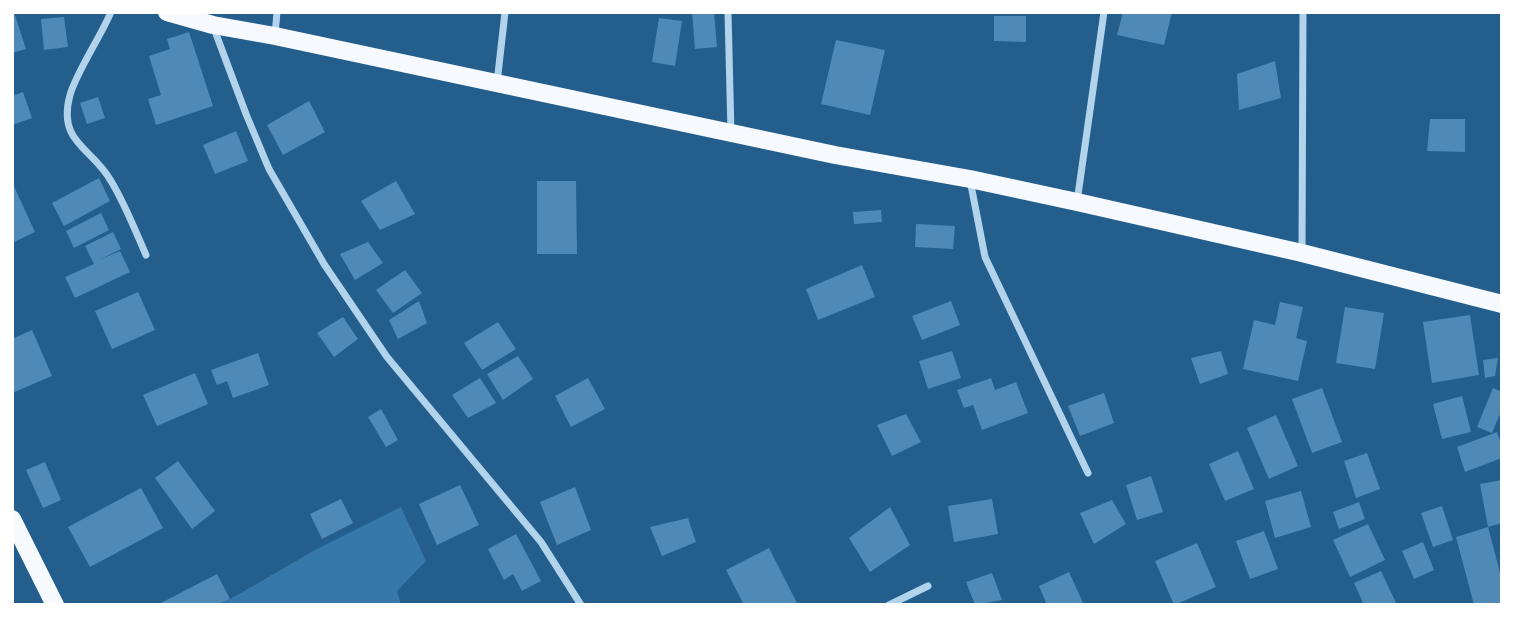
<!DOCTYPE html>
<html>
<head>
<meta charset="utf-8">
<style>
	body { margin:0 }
	#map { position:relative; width:1514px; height:617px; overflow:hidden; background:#235e8d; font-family:"Exo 2",sans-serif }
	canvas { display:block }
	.frame { position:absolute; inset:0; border:14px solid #fff; pointer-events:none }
</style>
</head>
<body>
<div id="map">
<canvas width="1514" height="617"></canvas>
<div class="frame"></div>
</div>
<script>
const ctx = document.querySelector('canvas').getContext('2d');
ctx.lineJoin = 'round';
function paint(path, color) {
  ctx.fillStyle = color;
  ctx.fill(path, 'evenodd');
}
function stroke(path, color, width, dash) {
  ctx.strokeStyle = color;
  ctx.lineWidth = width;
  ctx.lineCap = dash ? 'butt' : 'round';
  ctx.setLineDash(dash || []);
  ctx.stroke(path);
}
paint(new Path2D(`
	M401 507 426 561 397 591 401 605H220L315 550Z`), '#3778aa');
paint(new Path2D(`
	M12 12H14L26 49 12 53Z
	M692 12H714L717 47 695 49Z
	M1123 12H1172L1164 45 1117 35Z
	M994 16H1026V42L994 41Z
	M64 17 68 47 44 50 41 19Z
	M659 18 682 21 675 66 652 62Z
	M189 32 213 106 156 125 148 99 161 95 149 56 170 49 167 39Z
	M836 40 885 50 870 115 821 104Z
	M1275 61 1281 98 1239 110 1237 74Z
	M23 92 32 118 12 125V96Z
	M98 97 105 118 87 124 80 103Z
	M309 101 325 132 283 155 267 125Z
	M1430 119H1465V152L1427 151Z
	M236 131 248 161 215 174 203 145Z
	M99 178 110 201 64 226 52 203Z
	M396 181 415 214 380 230 361 201Z
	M537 181H576L577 254H537Z
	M12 182 35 232 12 243Z
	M881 210 882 222 854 224 853 212Z
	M101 213 109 230 74 248 66 231Z
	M916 224 955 226 953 249 915 247Z
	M113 232 121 249 99 260 120 251 130 272 75 298 65 277 94 264 85 246Z
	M368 242 383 263 355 280 340 254Z
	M862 265 875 297 818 320 806 289Z
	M405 270 422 293 393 313 376 290Z
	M138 292 155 330 112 349 95 311Z
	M419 301 427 323 398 339 389 320Z
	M951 301 960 325 922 340 912 316Z
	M1280 302 1303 307 1296 338 1307 341 1298 381 1243 369 1254 320 1275 325Z
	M1345 307 1384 313 1375 369 1336 363Z
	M1470 315 1479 375 1432 383 1423 322Z
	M343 317 358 339 334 357 317 333Z
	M498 322 516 349 482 370 464 343Z
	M32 330 52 376 12 393V339Z
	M952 351 961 378 928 389 919 361Z
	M1221 351 1228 374 1200 384 1191 358Z
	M258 353 269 385 233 398 227 381 217 385 211 370Z
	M518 356 533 379 503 400 487 374Z
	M1498 358 1495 376 1485 378 1483 360Z
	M195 373 208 404 157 426 143 395Z
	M480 378 496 403 468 418 452 395Z
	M588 378 605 409 571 427 555 396Z
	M991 378 995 390 1016 382 1028 413 982 430 973 405 964 408 957 390Z
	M1322 388 1342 442 1312 453 1292 399Z
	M1493 388 1502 392V409L1492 433 1477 427Z
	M1104 393 1114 423 1080 436 1068 406Z
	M1462 396 1471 432 1442 439 1433 404Z
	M381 409 398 440 386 447 368 417Z
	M906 414 921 442 892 456 877 425Z
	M1276 415 1298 466 1269 479 1247 428Z
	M1497 432 1502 446V458L1465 472 1457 447Z
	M1238 451 1254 489 1225 501 1209 464Z
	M1367 453 1380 489 1356 498 1344 461Z
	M178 461 215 511 192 529 155 478Z
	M45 462 61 500 43 508 26 470Z
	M1151 476 1163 512 1137 520 1126 485Z
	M1502 480V523L1488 527 1480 484Z
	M460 485 479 525 437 545 419 504Z
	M575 487 591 530 557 545 540 502Z
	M141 488 163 528 90 567 68 527Z
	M1301 491 1311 527 1275 538 1265 501Z
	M341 499 353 523 322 539 310 514Z
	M992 499 998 534 954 542 948 506Z
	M1112 500 1126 524 1094 544 1080 513Z
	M1359 502 1365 519 1339 529 1333 512Z
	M1442 506 1453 540 1433 547 1421 513Z
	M890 507 910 545 870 572 849 538Z
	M688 518 696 542 662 556 650 527Z
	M1368 524 1385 560 1350 577 1333 540Z
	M1488 527 1502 580V605H1474L1456 537Z
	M1264 531 1278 569 1250 579 1236 541Z
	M516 534 541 581 522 591 513 574 504 580 488 549Z
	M1423 542 1434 570 1414 579 1402 551Z
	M1197 543 1216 587 1174 605 1155 561Z
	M769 548 798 605H744L726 570Z
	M1381 571 1397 605H1364L1354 583Z
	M1069 572 1084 605H1047L1039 586Z
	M992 573 1002 600 975 605 966 582Z
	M217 574 230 599 217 605H157Z`), '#5089b6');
stroke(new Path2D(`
	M111 12C100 38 77 71 70 95 57 143 92 147 111 181 125 204 135 230 146 255
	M728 12 731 133
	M213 26 246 114 269 169 324 264 387 357 541 542 581 605
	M275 35 277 12
	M497 83 505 12
	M970 180 985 257 1088 473
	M1077 202 1104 12
	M1302 252 1303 12
	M889 605 928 586`), '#b1d3eb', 7);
stroke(new Path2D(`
	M167 12 213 25 275 36 835 155 970 179 1077 202 1302 253 1502 304
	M12 519 55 605`), '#f6fafe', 18);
</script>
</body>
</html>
